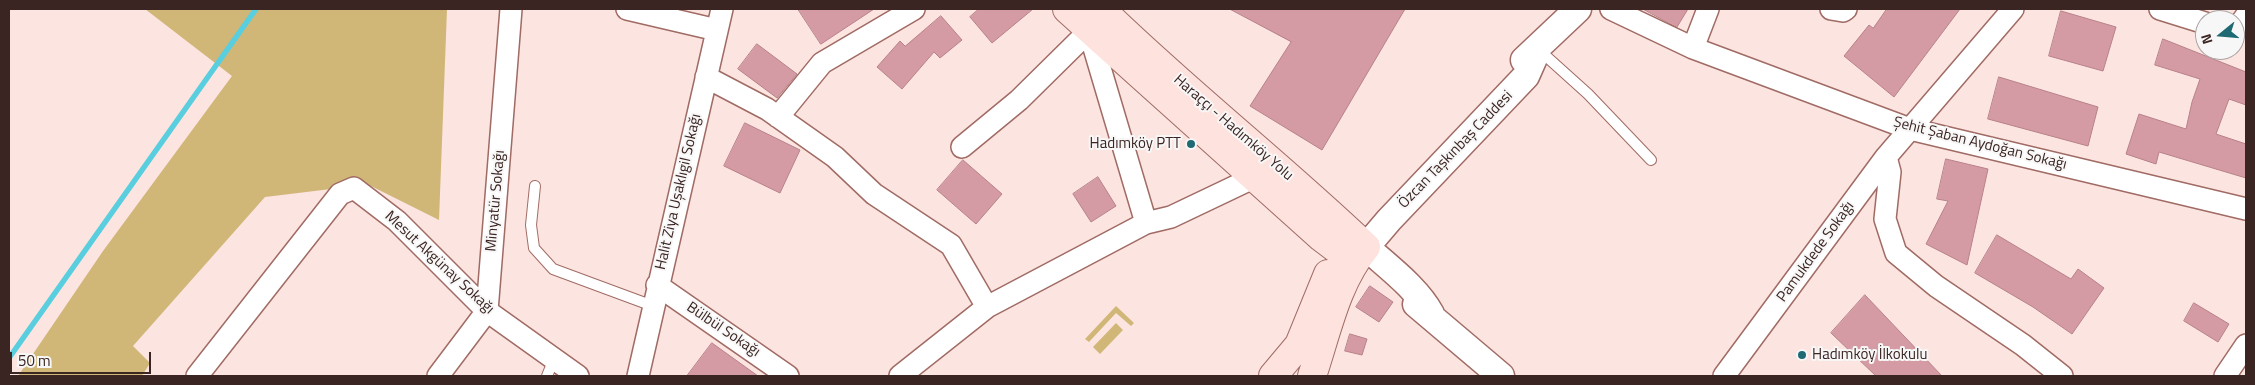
<!DOCTYPE html>
<html>
<head>
<meta charset="utf-8">
<style>
	body { margin:0 }
	#map { position:relative; width:2255px; height:385px; overflow:hidden; background:#fce4e0; font-family:"Titillium Web",sans-serif }
	canvas { display:block }
	.frame { position:absolute; inset:0; border:10px solid #3b2522; pointer-events:none }
	.north { position:absolute; left:2195px; top:10px; width:50px; height:50px; box-sizing:border-box; background:#f7f7f7; border:1px solid #aca3a2; border-radius:50%; rotate:253deg; font-size:14px; font-weight:700; line-height:20px; text-align:center; color:#3b2522 }
	.north::after { content:''; display:block; margin:auto; width:18px; height:22px; background:#1f6973; clip-path:polygon(50% 0,100% 100%,50% 72%,0 100%) }
	.scale { position:absolute; left:10px; top:352px; width:141px; height:22px; box-sizing:border-box; border:2px solid #3b2522; border-top:0; padding-left:6px; font-size:15px; line-height:18px; white-space:nowrap; color:#3b2522; -webkit-text-stroke:4px #f7f7f7; paint-order:stroke }
</style>
</head>
<body>
<div id="map">
<canvas width="2255" height="385"></canvas>
<div class="frame"></div>
<div class="north">N</div>
<div class="scale">50 m</div>
</div>
<script>
const ctx = document.querySelector('canvas').getContext('2d');
ctx.lineJoin = 'round';
function paint(path, color) {
  ctx.fillStyle = color;
  ctx.fill(path, 'evenodd');
}
function stroke(path, color, width, dash) {
  ctx.strokeStyle = color;
  ctx.lineWidth = width;
  ctx.lineCap = dash ? 'butt' : 'round';
  ctx.setLineDash(dash || []);
  ctx.stroke(path);
}
function label(font, color, halo, rows, align = 'center') {
  ctx.font = font + ' "Titillium Web",sans-serif';
  ctx.lineWidth = 4;
  ctx.setLineDash([]);
  ctx.textBaseline = 'middle';
  ctx.strokeStyle = halo;
  ctx.fillStyle = color;
  for (const [text, x, y, turn = 0] of rows) {
    ctx.save();
    ctx.translate(x, y);
    ctx.rotate((+turn || 0) * Math.PI / 180);
    ctx.textAlign = isNaN(turn) ? turn : align;
    if (halo) ctx.strokeText(text, 0, 0);
    ctx.fillText(text, 0, 0);
    ctx.restore();
  }
}
paint(new Path2D(`
	M145 9H447L439 220 359 180 331 189 265 197 133 346 150 363 142 376H18L103 251 232 76Z
	M1116 306 1134 323 1131 326 1116 313 1089 342 1085 339Z
	M1116 323 1123 330 1100 354 1093 347Z`), '#d0b778');
stroke(new Path2D(`
	M9 358 256 9`), '#59cede', 5.5);
const building = new Path2D(`
	M798 9H874L821 44Z
	M979 9H1033L992 43 970 17Z
	M1230 9H1405L1322 150 1250 106 1291 42Z
	M1643 9H1688L1677 27Z
	M1887 9H1960L1894 97 1844 56 1869 25 1873 28Z
	M2061 11 2116 27 2103 71 2049 56Z
	M941 16 962 40 940 58 934 52 902 89 877 67 900 41 905 46Z
	M2163 39 2246 72V105L2229 99 2216 134 2246 144V178L2159 152 2156 164 2126 154 2139 114 2186 129 2192 102 2200 79 2155 65Z
	M757 44 797 74 777 98 738 69Z
	M1999 77 2098 107 2088 146 1988 119Z
	M745 123 800 150 780 193 724 166Z
	M1946 159 1988 169 1967 265 1926 244 1948 201 1937 199Z
	M963 160 1002 194 976 224 937 190Z
	M1098 177 1116 206 1091 222 1073 194Z
	M1997 235 2071 279 2078 269 2104 288 2072 334 2033 307 1975 273Z
	M1370 286 1393 302 1379 322 1356 307Z
	M1865 295 1942 376H1876L1831 333Z
	M2194 303 2229 324 2218 342 2184 321Z
	M1350 334 1367 339 1362 355 1345 351Z
	M712 343 758 376H687Z`);
paint(building, '#d49ba4');
stroke(building, '#b8818a', 1);
const service = new Path2D(`
	M1538 49 1588 94 1651 160
	M535 186 531 225 534 248 553 269 653 306
	M547 376 554 359`);
const minor = new Path2D(`
	M627 9 717 30
	M1611 9 1693 48 1910 129 2246 209
	M1831 9 1843 11 1846 9
	M2160 9 2205 23
	M2235 31 2246 16
	M1693 48 1708 9
	M706 77 767 109 835 157 874 194 951 245 987 307
	M778 117 822 63 914 9
	M962 147 1019 100 1089 31 1146 223
	M1886 157 1890 172 1885 219 1896 253 1936 286 2023 345 2062 376
	M657 285 788 376
	M197 376 340 194 354 188 397 221 487 311 578 376
	M438 376 487 311 511 9
	M638 376 722 9
	M900 376 987 307 1146 223 1171 217 1255 177
	M1724 376 1886 157 2013 9
	M2225 376 2246 345`);
const tertiary = new Path2D(`
	M1524 60 1578 9
	M1416 304 1501 376
	M1431 314C1417 288 1388 267 1366 247L1389 220 1526 76 1538 49`);
const secondary = new Path2D(`
	M1067 9 1321 237 1354 262
	M1101 9C1186 92 1280 165 1366 247 1336 283 1327 332 1312 376
	M1273 376 1299 345 1328 274`);
stroke(service, '#a06b64', 12);
stroke(minor, '#a06b64', 24);
stroke(tertiary, '#a06b64', 29);
stroke(secondary, '#a06b64', 30);
stroke(service, '#fff', 10);
stroke(minor, '#fff', 21);
stroke(tertiary, '#fff', 26);
stroke(secondary, '#fee2de', 28);
for (const [x, y, r, color] of [
	[1191,144,5,"#1f6973"],
	[1802,355,5,"#1f6973"]
]) {
  const dot = new Path2D();
  dot.arc(x, y, r, 0, 2 * Math.PI);
  ctx.fillStyle = color;
  ctx.fill(dot);
  stroke(dot, '#f7f7f7', 2);
}
label('15px', '#3b2522', '#f7f7f7', [
	["Haraççı - Hadımköy Yolu",1233,128,41],
	["Şehit Şaban Aydoğan Sokağı",1980,144,14],
	["Özcan Taşkınbaş Caddesi",1456,150,-46],
	["Halit Ziya Uşaklıgil Sokağı",679,192,-77],
	["Minyatür Sokağı",496,201,-85],
	["Pamukdede Sokağı",1816,252,-54],
	["Mesut Akgünay Sokağı",439,263,43],
	["Bülbül Sokağı",723,330,34]
]);
label('15px', '#3b2522', '#f7f7f7', [
	["Hadımköy PTT",1181,144],
	["Hadımköy İlkokulu",1812,355,"left"]
], 'right');
</script>
</body>
</html>
